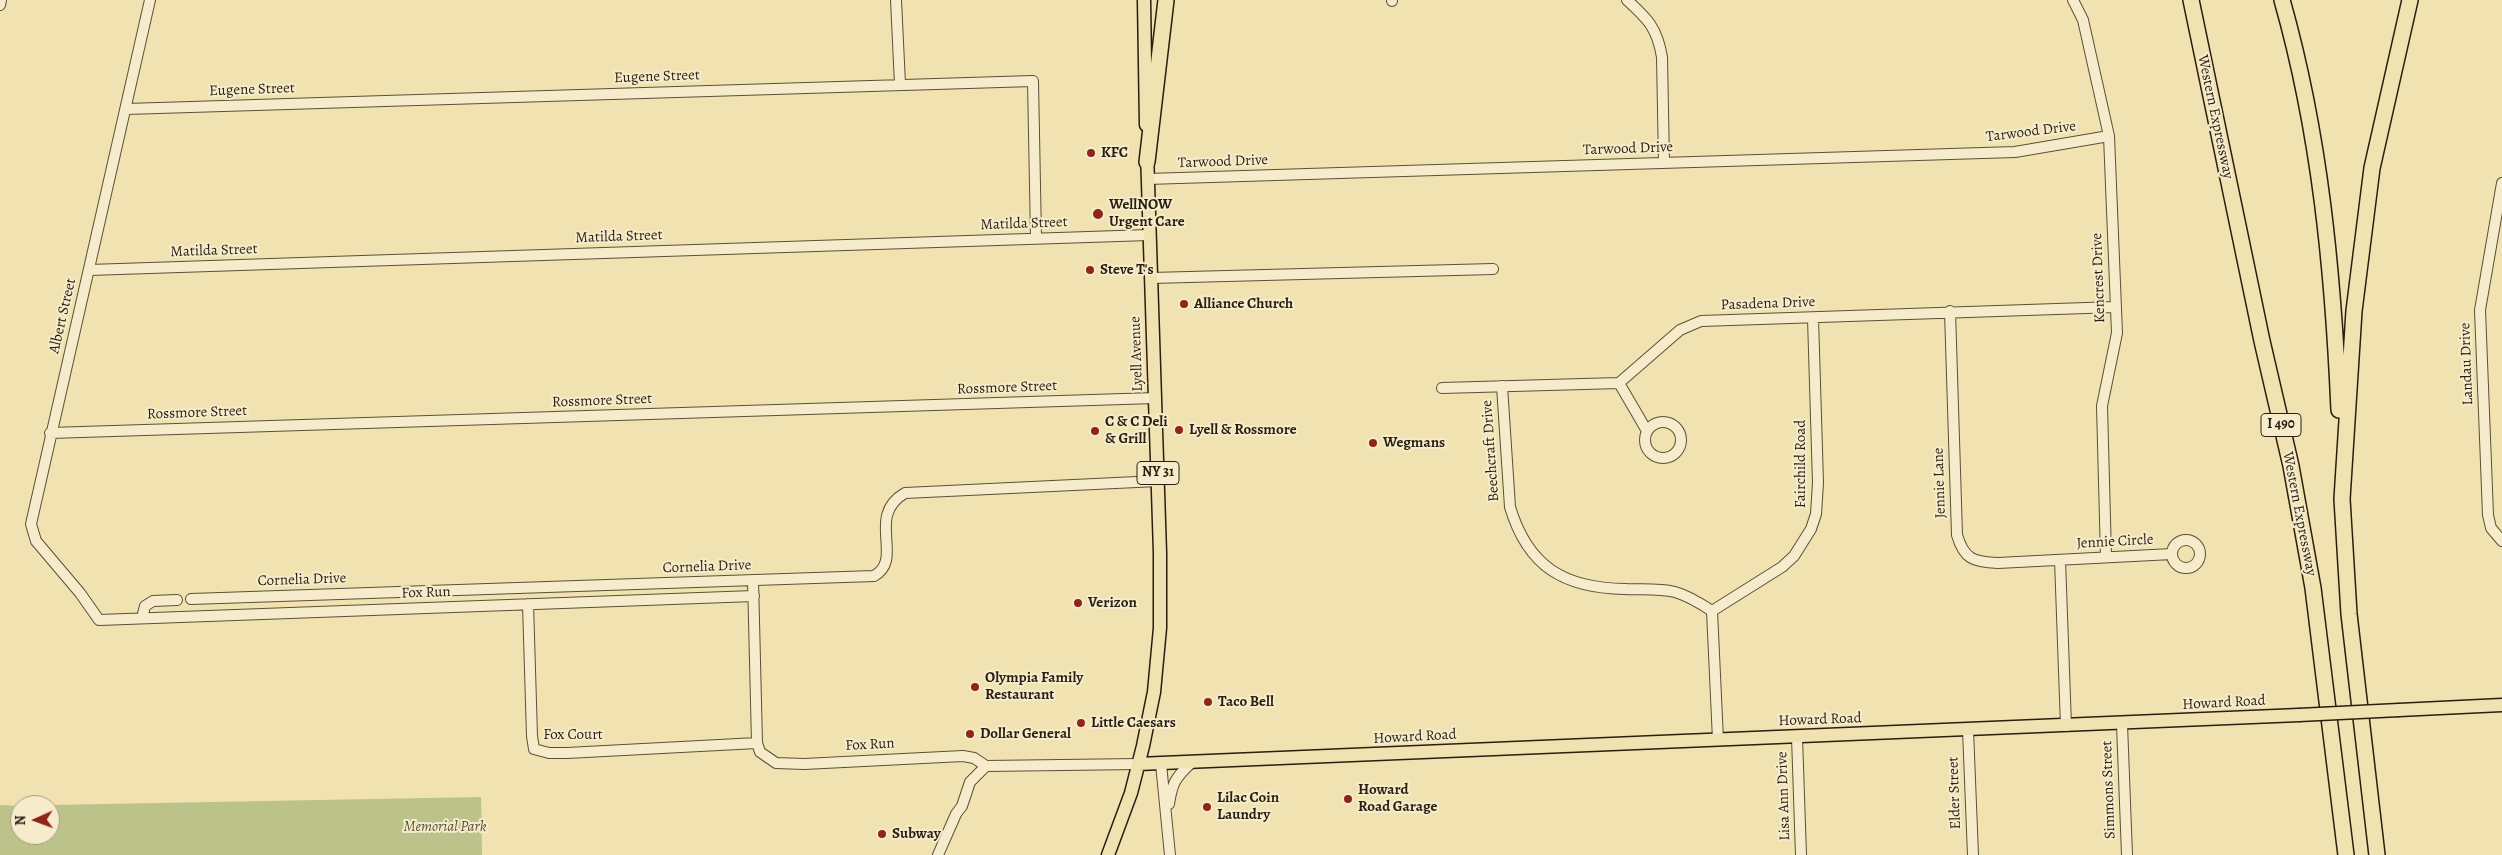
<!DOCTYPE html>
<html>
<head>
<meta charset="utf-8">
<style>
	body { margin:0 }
	#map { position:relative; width:2502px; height:855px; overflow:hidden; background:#f1e2b1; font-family:Alegreya,serif }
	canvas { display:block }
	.north { position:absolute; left:10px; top:795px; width:50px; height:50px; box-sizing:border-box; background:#f6eccc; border:1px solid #a49a80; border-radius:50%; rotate:268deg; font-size:14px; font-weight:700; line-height:20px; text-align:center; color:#2a1e0f }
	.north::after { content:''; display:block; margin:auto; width:18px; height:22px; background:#8f2418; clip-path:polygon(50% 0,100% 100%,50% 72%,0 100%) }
</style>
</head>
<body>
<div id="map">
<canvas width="2502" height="855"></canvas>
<div class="north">N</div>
</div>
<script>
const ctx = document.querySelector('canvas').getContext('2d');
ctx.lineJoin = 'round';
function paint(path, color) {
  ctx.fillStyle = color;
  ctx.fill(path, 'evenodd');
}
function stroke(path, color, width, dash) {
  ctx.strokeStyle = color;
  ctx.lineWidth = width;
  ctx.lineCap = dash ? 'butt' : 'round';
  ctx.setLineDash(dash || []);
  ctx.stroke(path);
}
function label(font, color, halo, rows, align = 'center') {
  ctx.font = font + ' Alegreya,serif';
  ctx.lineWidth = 4;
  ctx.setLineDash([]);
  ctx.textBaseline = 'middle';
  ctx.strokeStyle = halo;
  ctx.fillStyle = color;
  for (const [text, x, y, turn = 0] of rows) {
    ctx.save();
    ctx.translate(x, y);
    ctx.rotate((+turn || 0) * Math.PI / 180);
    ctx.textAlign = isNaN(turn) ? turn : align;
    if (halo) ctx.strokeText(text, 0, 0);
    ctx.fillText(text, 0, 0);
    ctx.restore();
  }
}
paint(new Path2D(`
	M481 797 482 855H0V805L20 806V835H50V805Z`), '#bbc38b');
const minor = new Path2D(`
	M150 0 31 524 36 541 80 593 99 620 754 596
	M896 0 900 84
	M1392 0V1
	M1627 0C1648 19 1657 28 1662 57L1664 163
	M2073 0 2083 20 2109 136 2117 333 2102 406 2106 557
	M0 5 1 0
	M126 109 1033 81 1036 238
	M1147 179 2015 152 2109 136
	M2502 183 2480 310 2488 515 2491 528 2502 541
	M89 270 1149 235
	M1151 278 1493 269
	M1950 311 1957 535C1964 559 1973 562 1998 563L2172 554
	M1619 383 1647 431
	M1502 386 1510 507C1528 567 1564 588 1625 589 1642 590 1658 588 1675 592 1689 596 1700 603 1712 611
	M1442 388 1619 383 1680 330 1701 321 2116 307
	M1645 440a18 18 0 1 1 36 0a18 18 0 1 1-36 0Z
	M50 433 1155 398
	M2172 554a14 14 0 1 1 28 0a14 14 0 1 1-28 0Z
	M2060 560 2066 726
	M753 580 757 743 760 752 776 763 804 764 963 756 974 758 986 766 1138 764
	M191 599 874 576C905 559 865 516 905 493L1158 481
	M528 604 532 736 534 749 549 753H567L757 743
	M142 618 145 606 153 601 177 600
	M2122 724 2127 855
	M1968 730 1973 855
	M1797 737 1801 855
	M1718 740 1712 611 1782 567 1794 556 1811 529 1816 514 1818 483 1813 318
	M1161 764 1170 855
	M1169 804C1172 783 1176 777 1191 763
	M938 855 956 814 962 806 970 782 986 766`);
const major = new Path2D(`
	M1144 0 1146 125
	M2399 710 2502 705
	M1138 764 2299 715
	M1108 855 1131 793 1143 746 1154 692 1160 628V553L1147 152`);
const highway = new Path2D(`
	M2191 0 2262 341 2291 466 2313 588 2346 855
	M2282 0C2320 134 2333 271 2339 410
	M1147 162 1166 0
	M2377 855 2349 614 2342 499 2354 311 2372 168 2410 0`);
stroke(minor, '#5c4f38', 12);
stroke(major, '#2a1e0f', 15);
stroke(highway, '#2a1e0f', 18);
stroke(minor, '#f6eccc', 10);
stroke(major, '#f1e2b1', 12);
stroke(highway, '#f1e2b1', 15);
const majorBridge = new Path2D(`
	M2299 715 2399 710`);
stroke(majorBridge, '#2a1e0f', 15, []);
stroke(majorBridge, '#f1e2b1', 12);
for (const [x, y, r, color] of [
	[1091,153,5,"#8f2418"],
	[1098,214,6,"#8f2418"],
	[1090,270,5,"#8f2418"],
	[1184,304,5,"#8f2418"],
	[1179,430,5,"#8f2418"],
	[1095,431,5,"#8f2418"],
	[1373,443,5,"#8f2418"],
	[1078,603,5,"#8f2418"],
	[975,687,5,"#8f2418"],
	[1208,702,5,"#8f2418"],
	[1081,723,5,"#8f2418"],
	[970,734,5,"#8f2418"],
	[1348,799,5,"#8f2418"],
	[1207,807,5,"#8f2418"],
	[882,834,5,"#8f2418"]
]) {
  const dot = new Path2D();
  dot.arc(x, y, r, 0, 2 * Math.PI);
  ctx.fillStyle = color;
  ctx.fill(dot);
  stroke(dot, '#f6eccc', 2);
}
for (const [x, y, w] of [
	[2281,425,40],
	[1158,473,42]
]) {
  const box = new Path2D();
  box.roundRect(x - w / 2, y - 11.5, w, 23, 4);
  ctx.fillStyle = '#f6eccc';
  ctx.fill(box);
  stroke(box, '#2a1e0f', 1);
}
label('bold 14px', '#2a1e0f', null, [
	["I 490",2281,425],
	["NY 31",1158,473]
]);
label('15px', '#2a1e0f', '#f6eccc', [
	["Eugene Street",657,77,-2],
	["Eugene Street",252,90,-2],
	["Western Expressway",2215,117,78],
	["Tarwood Drive",2031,132,-7],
	["Tarwood Drive",1628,149,-2],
	["Tarwood Drive",1223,162,-2],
	["Matilda Street",1024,224,-2],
	["Matilda Street",619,237,-2],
	["Matilda Street",214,251,-2],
	["Kencrest Drive",2099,278,-92],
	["Pasadena Drive",1768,304,-2],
	["Albert Street",63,316,-77],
	["Lyell Avenue",1137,354,-92],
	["Landau Drive",2467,364,-92],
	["Rossmore Street",1007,388,-2],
	["Rossmore Street",602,401,-2],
	["Rossmore Street",197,413,-2],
	["Beechcraft Drive",1491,451,-94],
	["Fairchild Road",1801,464,-90],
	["Jennie Lane",1940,483,-92],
	["Western Expressway",2299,514,79],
	["Jennie Circle",2115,542,-3],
	["Cornelia Drive",707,567,-2],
	["Cornelia Drive",302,580,-2],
	["Fox Run",426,593,-2],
	["Howard Road",2224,703,-3],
	["Howard Road",1820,720,-2],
	["Fox Court",573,735],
	["Howard Road",1415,737,-3],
	["Fox Run",870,745,-3],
	["Simmons Street",2109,790,-92],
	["Elder Street",1955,793,-92],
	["Lisa Ann Drive",1784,796,-92]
]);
label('bold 15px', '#2a1e0f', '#f6eccc', [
	["KFC",1101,153],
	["WellNOW",1109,205],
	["Urgent Care",1109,222],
	["Steve T's",1100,270],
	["Alliance Church",1194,304],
	["C & C Deli",1105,422],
	["& Grill",1105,439],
	["Lyell & Rossmore",1189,430],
	["Wegmans",1383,443],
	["Verizon",1088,603],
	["Olympia Family",985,678],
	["Restaurant",985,695],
	["Taco Bell",1218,702],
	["Little Caesars",1091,723],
	["Dollar General",980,734],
	["Howard",1358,790],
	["Road Garage",1358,807],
	["Lilac Coin",1217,798],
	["Laundry",1217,815],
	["Subway",892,834]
], 'left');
label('italic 15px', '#565034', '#f6eccc', [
	["Memorial Park",445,827]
]);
</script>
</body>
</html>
